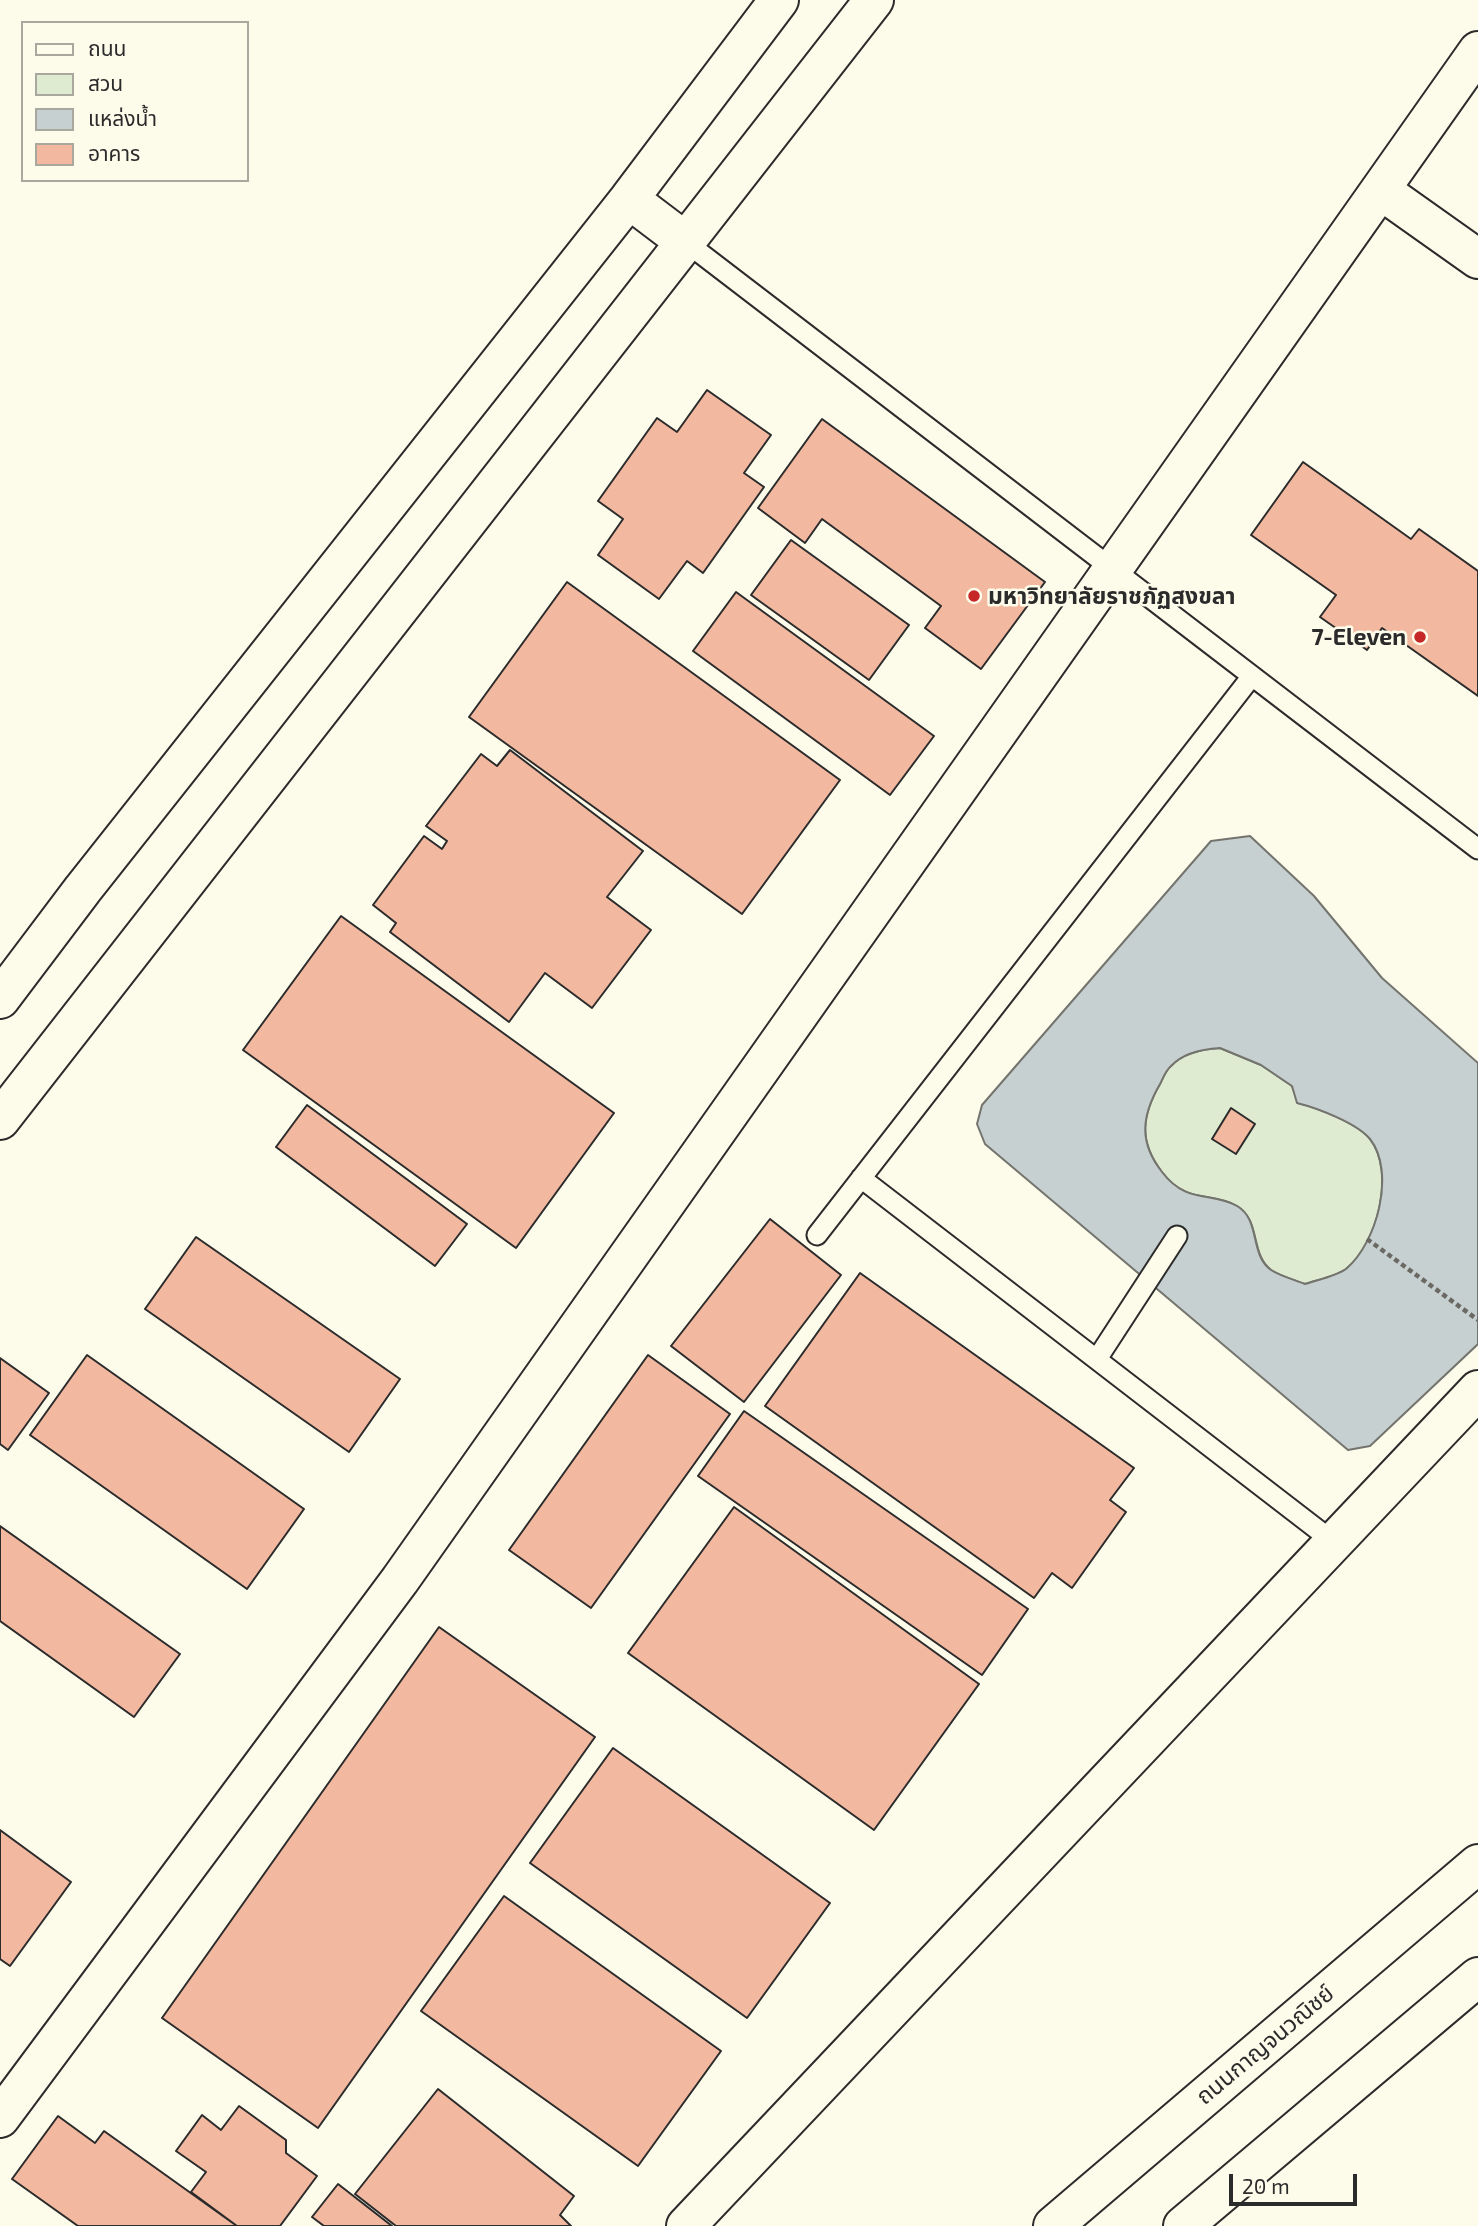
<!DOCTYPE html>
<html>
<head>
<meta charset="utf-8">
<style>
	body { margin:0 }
	#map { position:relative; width:1478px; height:2226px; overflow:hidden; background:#fdfbea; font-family:"Exo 2","Noto Sans Thai",sans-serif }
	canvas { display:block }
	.legend { position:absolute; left:21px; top:21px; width:228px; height:161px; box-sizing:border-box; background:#fdfbea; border:2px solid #a9a89e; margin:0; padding:9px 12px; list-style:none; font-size:21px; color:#2b2b2b }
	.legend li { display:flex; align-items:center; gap:14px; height:35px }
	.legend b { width:35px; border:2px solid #a9a89e }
	.scale { position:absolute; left:1229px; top:2174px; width:128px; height:32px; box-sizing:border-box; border:4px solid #2b2b2b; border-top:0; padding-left:9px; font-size:21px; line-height:24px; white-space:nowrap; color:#2b2b2b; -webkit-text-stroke:5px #fdfbea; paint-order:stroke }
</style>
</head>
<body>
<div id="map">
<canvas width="1478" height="2226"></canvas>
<ul class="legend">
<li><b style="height:9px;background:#fdfbea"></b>ถนน</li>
<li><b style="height:19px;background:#deebd1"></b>สวน</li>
<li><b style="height:19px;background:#c7d0d0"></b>แหล่งน้ำ</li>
<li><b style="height:19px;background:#f2b8a0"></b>อาคาร</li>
</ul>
<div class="scale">20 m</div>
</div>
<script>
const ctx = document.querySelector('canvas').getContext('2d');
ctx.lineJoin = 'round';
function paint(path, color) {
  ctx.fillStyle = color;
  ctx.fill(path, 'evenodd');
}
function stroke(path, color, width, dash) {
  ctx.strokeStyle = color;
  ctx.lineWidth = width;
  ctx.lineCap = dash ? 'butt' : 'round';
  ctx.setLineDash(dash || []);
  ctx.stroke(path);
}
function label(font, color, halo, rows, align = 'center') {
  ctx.font = font + ' "Exo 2","Noto Sans Thai",sans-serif';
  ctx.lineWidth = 5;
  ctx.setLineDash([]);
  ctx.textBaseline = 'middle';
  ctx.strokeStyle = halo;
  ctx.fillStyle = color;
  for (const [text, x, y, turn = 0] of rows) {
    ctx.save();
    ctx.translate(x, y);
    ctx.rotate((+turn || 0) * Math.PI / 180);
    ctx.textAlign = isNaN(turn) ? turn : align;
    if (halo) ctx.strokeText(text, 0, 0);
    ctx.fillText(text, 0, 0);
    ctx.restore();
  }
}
const green = new Path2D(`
	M1220 1048 1261 1065 1292 1086 1298 1103C1318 1108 1357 1123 1370 1139 1396 1173 1377 1244 1346 1269 1336 1276 1317 1280 1305 1284 1295 1280 1280 1276 1271 1270 1250 1254 1261 1220 1237 1206 1211 1191 1187 1205 1162 1172 1138 1141 1142 1115 1160 1084 1163 1078 1166 1070 1171 1066 1183 1053 1203 1049 1220 1048Z`);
paint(green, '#deebd1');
stroke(green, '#74746e', 2);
const water = new Path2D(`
	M1250 836 1314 896 1382 978 1478 1063V1344L1370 1446 1348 1450 985 1144 977 1124 982 1105 1211 841ZM1220 1048 1261 1065 1292 1086 1297 1103C1317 1108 1357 1123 1370 1139 1396 1172 1377 1243 1346 1269 1337 1276 1317 1280 1305 1284 1295 1280 1280 1276 1271 1270 1249 1254 1261 1220 1237 1206 1211 1191 1187 1205 1162 1172 1138 1142 1142 1115 1160 1084 1163 1078 1166 1070 1171 1066 1183 1053 1203 1049 1220 1048Z`);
paint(water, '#c7d0d0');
stroke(water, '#74746e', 2);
const building = new Path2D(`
	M707 390 771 435 744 473 764 487 703 573 687 561 659 599 598 555 623 519 598 501 657 418 677 432Z
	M822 419 1045 582 981 669 925 628 941 606 822 519 805 543 758 508Z
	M1303 462 1411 539 1419 529 1478 571V696L1382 628 1367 650 1320 617 1336 595 1251 535Z
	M791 540 909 625 869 680 751 595Z
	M567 582 840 780 742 914 469 717Z
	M736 592 934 736 890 795 693 651Z
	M510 750 643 851 607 897 651 930 592 1008 545 973 509 1022 390 932 396 923 373 905 424 836 442 849 447 841 426 826 481 754 497 766Z
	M341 916 614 1113 516 1248 243 1050Z
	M307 1105 467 1224 435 1266 276 1147Z
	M1231 1108 1255 1124 1236 1154 1212 1139Z
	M770 1219 841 1275 744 1402 671 1346Z
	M196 1237 400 1379 349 1452 145 1309Z
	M860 1273 1134 1468 1110 1500 1126 1512 1072 1588 1052 1573 1034 1598 765 1406Z
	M87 1355 304 1509 247 1589 30 1435Z
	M648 1355 730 1414 591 1608 509 1550Z
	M0 1358 49 1393 8 1450 0 1444Z
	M744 1411 1028 1609 982 1675 698 1476Z
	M734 1507 979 1684 874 1830 628 1653Z
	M0 1526 180 1654 134 1717 0 1621Z
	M439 1627 595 1737 318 2128 162 2018Z
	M613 1748 830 1903 747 2018 530 1863Z
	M0 1830 71 1882 10 1966 0 1959Z
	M504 1896 721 2051 638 2166 421 2011Z
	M438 2089 574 2196 560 2215 571 2226H396L355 2194Z
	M239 2106 286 2140V2153L317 2176 280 2226H237L191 2192 206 2172 176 2151 202 2115 221 2130Z
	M58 2116 95 2143 104 2131 237 2226H78L12 2179Z
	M338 2184 392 2226H324L312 2217Z`);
paint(building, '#f2b8a0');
stroke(building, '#2b2b2b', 2);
const service = new Path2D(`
	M687 243 1478 849
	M861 1178 1335 1543
	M817 1235 1252 676
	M1097 1359 1177 1236`);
const minor = new Path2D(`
	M1382 191 1478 259
	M0 2118 400 1580 1478 51
	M686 2226 1478 1390`);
const secondary = new Path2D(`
	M629 199 687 243
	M0 999 83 889 629 199 779 0
	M0 1120 874 0`);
const primary = new Path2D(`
	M1053 2226 1478 1864
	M1183 2226 1478 1977`);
stroke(service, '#2b2b2b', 23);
stroke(minor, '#2b2b2b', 42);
stroke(secondary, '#2b2b2b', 42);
stroke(primary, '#2b2b2b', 42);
stroke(new Path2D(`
	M1367 1239 1478 1320`), '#6a6964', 4.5, [5, 3.5]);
stroke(service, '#fdfbea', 19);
stroke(minor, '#fdfbea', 38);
stroke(secondary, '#fdfbea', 38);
stroke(primary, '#fdfbea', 38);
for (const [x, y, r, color] of [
	[974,596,7,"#c62828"],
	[1420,637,7,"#c62828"]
]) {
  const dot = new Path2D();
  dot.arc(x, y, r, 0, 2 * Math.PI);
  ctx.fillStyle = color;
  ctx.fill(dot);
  stroke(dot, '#fdfbea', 2.5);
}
label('bold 23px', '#2b2b2b', '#fdfbea', [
	["มหาวิทยาลัยราชภัฏสงขลา",988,596],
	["7-Eleven",1406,637,"right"]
], 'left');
label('23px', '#2b2b2b', '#fdfbea', [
	["ถนนกาญจนวณิชย์",1265,2045,-40]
]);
</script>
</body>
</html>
